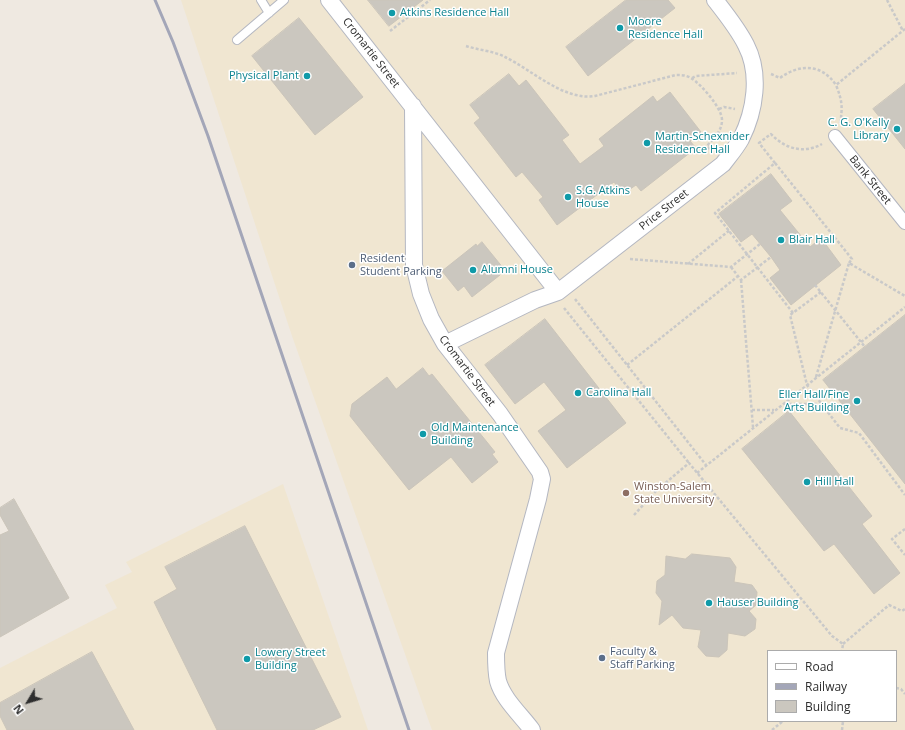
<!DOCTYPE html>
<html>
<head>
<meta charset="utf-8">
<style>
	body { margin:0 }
	#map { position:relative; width:905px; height:730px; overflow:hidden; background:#efe9e1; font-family:"Open Sans",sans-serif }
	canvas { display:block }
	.legend { position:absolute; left:767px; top:650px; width:130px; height:72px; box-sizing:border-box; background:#fff; border:1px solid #ababab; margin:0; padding:5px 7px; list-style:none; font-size:12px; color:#2e2e2e }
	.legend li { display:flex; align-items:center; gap:8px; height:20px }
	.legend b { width:20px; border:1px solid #ababab }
	.north { position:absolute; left:8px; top:682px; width:40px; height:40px; -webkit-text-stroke:3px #fff; paint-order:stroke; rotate:232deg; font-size:11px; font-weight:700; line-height:16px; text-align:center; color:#2e2e2e }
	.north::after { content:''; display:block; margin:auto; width:14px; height:18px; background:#2e2e2e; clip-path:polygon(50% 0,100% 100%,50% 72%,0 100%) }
</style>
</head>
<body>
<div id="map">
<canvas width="905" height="730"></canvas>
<ul class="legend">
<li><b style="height:5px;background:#fff"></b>Road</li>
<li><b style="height:5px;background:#a3a6b8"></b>Railway</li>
<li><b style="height:11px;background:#cbc7bf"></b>Building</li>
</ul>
<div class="north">N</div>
</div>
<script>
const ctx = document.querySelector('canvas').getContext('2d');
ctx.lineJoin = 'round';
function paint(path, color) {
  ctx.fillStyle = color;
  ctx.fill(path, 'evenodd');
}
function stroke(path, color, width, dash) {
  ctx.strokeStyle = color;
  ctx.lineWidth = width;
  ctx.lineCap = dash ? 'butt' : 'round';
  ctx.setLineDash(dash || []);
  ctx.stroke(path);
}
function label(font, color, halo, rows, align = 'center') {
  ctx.font = font + ' "Open Sans",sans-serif';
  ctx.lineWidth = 3;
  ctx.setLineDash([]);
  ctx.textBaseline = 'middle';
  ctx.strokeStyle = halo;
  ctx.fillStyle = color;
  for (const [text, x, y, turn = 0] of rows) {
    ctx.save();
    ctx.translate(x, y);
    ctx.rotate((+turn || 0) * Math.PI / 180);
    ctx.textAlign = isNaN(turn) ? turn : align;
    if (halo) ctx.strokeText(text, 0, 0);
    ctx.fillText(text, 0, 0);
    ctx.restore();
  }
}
paint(new Path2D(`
	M181 0H905V730H432L292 336ZM768 651H896V721H768Z
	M283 484 368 730H0V668L117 608 105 585 132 572 126 562Z`), '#f0e6d1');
const building = new Path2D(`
	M368 0H423L389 26Z
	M626 0H668L675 8 588 76 566 47Z
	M299 18 363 97 315 135 252 56Z
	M509 74 519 86 526 80 569 135 562 140 580 164 604 146 599 139 653 96 657 102 670 92 701 132 690 141 696 148 641 191 636 185 623 194 614 182 557 225 539 200 543 197 522 172 516 177 474 123 480 118 470 105Z
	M905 84V149L873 109Z
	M771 174 792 201 780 210 810 247 821 238 841 265 791 305 770 278 780 270 771 257 752 234 741 242 719 214Z
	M482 242 504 269 499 273 500 275 472 297 464 286 458 291 442 271 476 244 477 246Z
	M905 315V484L823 380Z
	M545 319 626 423 567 468 538 431 566 410 544 382 515 404 485 365Z
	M423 368 429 376 432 374 495 452 492 454 498 462 472 483 451 457 409 490 350 416 352 404 387 377 396 389Z
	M789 411 872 516 862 524 900 573 874 594 834 544 824 551 742 449Z
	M14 499 69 598 0 637V535L9 531 0 515V508Z
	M245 526 341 717 313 730H217L154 602 177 589 165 567Z
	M692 554 730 558 736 567 734 582 752 585 757 592 756 605 749 611 756 619 755 629 745 636 728 633 727 650 719 657 706 656 698 647 701 630 683 628 672 615 659 625 662 601 656 593 657 581 665 575 666 556 685 559Z
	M92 652 134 730H7L0 716V703Z`);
paint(building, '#cbc7bf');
stroke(building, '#cbc5ba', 1);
const service = new Path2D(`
	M261 0 269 13
	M237 40 284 0`);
const pedestrian = new Path2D(`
	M835 136 905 223`);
const minor = new Path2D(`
	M329 0 558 292
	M413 106 414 265 421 294 431 319 445 344 500 414 540 472 542 479 538 499 496 653C496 662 496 672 498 681 503 699 521 715 532 730
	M445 344 535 300 558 292 723 164C729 156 736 148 741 139 755 111 761 74 746 45 738 29 726 14 715 0`);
stroke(service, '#b4b7c1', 10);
stroke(pedestrian, '#b4b7c1', 14);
stroke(minor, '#b4b7c1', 18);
stroke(new Path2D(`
	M887 0 903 31
	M390 31 430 0
	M466 46C478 50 494 51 505 57 532 70 564 101 595 96L676 75C681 75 686 75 691 78 701 84 722 108 722 120 722 131 714 138 707 146L712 152
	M771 74 780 78C799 64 821 63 836 85
	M692 78 696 76 737 73
	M719 109 724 107 735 109
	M840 123C843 107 842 100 836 85L905 29
	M775 163 759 143 771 134C785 149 804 154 822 144
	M630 259 731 267 760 244
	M688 264 731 229
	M731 267 741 280 771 257
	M741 280 753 427
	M815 285 865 347
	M821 292 790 315 807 385 840 428 859 433 905 495
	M575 299 706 465
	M564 308 689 463
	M793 313 715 213 775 163 852 259 849 263
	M627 365 737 277
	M816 377 849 263 905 296
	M784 404H820
	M752 410H774
	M697 473 905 307
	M634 515 656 491 689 463 832 636 843 644 842 651
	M905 529 892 539 905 555
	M843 644 889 605 902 611 905 609
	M896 688 901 689 905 694
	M772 730 783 721
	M842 730 843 721`), '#c9c9c9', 2.5, [3, 2]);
stroke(service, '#fff', 8);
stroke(pedestrian, '#fff', 12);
stroke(minor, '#fff', 16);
stroke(new Path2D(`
	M155 0 173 42 208 136 409 730`), '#a3a6b8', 3);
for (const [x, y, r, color] of [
	[392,13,4,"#0f9aa8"],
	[620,28,4,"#0f9aa8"],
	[307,76,4,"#0f9aa8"],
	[897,129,4,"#0f9aa8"],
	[647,143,4,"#0f9aa8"],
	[568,197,4,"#0f9aa8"],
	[781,240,4,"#0f9aa8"],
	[352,265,4,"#5c6f8a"],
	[473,270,4,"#0f9aa8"],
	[578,393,4,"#0f9aa8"],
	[857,401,4,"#0f9aa8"],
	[423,434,4,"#0f9aa8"],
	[807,482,4,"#0f9aa8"],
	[626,493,4,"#8d6e63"],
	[709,603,4,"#0f9aa8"],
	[602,658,4,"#5c6f8a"],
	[247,659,4,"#0f9aa8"]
]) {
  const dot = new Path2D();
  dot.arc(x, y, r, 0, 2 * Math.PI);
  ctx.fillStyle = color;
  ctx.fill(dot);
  stroke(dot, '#fff', 1.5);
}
label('11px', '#0d838f', '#fff', [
	["Atkins Residence Hall",400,13],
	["Moore",628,22],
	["Residence Hall",628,35],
	["Physical Plant",299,76,"right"],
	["C. G. O'Kelly",889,123,"right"],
	["Library",889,136,"right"],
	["Martin-Schexnider",655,137],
	["Residence Hall",655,150],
	["S.G. Atkins",576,191],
	["House",576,204],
	["Blair Hall",789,240],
	["Alumni House",481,270],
	["Carolina Hall",586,393],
	["Eller Hall/Fine",849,395,"right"],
	["Arts Building",849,408,"right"],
	["Old Maintenance",431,428],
	["Building",431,441],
	["Hill Hall",815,482],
	["Hauser Building",717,603],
	["Lowery Street",255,653],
	["Building",255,666]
], 'left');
label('11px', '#2e2e2e', '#fff', [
	["Cromartie Street",371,53,52],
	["Bank Street",870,180,51],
	["Price Street",664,210,-38],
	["Cromartie Street",467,371,53]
]);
label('11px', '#4e5e75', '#fff', [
	["Resident",360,259],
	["Student Parking",360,272],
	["Faculty &",610,652],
	["Staff Parking",610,665]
], 'left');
label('11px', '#785e54', '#fff', [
	["Winston-Salem",634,487],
	["State University",634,500]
], 'left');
</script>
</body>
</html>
